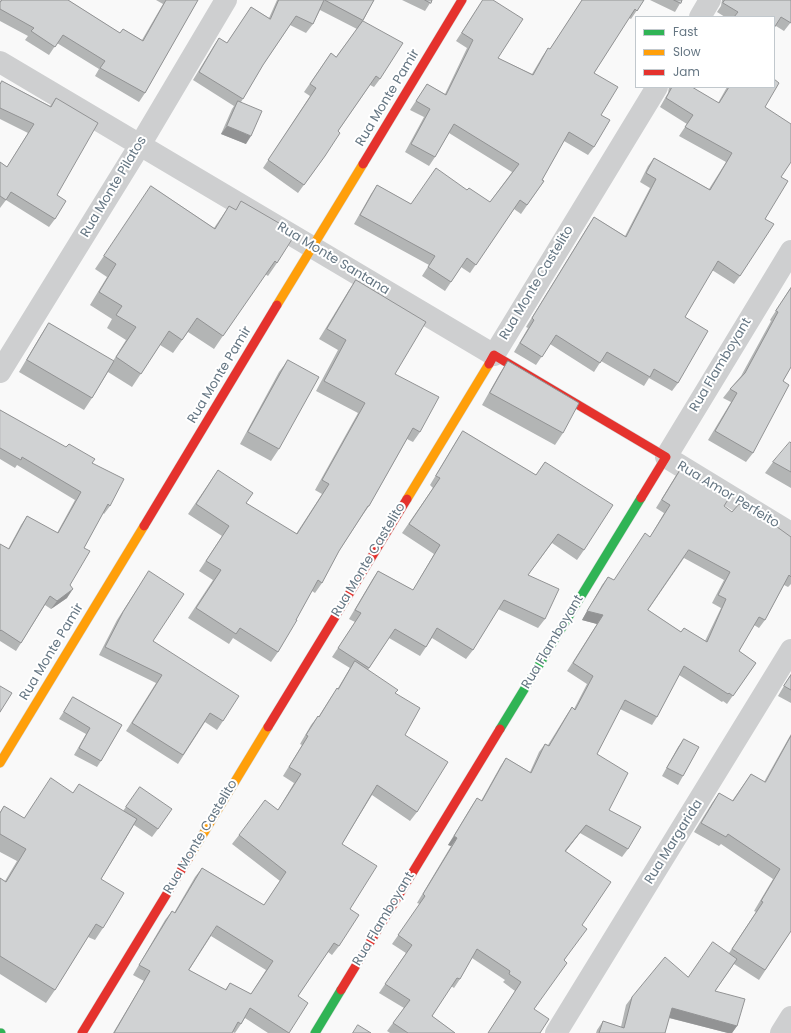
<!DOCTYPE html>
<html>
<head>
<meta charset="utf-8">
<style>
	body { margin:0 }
	#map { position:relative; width:791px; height:1033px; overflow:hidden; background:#f9f9f9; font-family:Poppins,sans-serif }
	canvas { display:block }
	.legend { position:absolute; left:635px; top:16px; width:140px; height:72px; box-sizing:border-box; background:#fff; border:1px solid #c1c8cd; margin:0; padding:5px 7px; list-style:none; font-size:12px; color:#657683 }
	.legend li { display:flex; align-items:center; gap:8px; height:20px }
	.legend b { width:20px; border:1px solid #c1c8cd }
</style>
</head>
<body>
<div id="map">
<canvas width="791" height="1033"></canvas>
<ul class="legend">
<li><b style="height:5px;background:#30b455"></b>Fast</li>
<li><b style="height:5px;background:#ff9f0a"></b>Slow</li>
<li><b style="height:5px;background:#e5322d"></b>Jam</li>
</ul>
</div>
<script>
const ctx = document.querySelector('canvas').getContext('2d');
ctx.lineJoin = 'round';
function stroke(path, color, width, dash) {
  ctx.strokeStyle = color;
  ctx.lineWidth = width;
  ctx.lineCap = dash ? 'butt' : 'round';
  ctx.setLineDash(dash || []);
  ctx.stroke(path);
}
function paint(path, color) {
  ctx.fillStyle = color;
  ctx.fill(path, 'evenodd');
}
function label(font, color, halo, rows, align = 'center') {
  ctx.font = font + ' Poppins,sans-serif';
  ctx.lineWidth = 4;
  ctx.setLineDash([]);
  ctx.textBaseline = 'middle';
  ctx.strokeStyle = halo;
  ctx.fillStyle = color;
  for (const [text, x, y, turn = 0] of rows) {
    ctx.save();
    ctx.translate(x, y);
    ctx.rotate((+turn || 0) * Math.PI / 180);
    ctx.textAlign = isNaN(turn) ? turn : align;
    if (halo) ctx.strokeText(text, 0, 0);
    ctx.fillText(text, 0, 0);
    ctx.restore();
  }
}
const fast = new Path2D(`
	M500 729 641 498
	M0 1033H1
	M315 1033 341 990`);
const slow = new Path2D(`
	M277 305 363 164
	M407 499 489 364
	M0 763 144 526
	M188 859 268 727`);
const jam = new Path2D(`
	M363 164 462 0
	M489 364 494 355 666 457 641 498
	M144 526 277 305
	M268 727 407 499
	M341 990 500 729
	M82 1033 188 859`);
stroke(fast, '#d5d6d7', 10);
stroke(slow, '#d5d6d7', 10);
stroke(jam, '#d5d6d7', 10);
stroke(new Path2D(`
	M700 17 710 0
	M0 62 494 355 657 87
	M791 251 666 457 791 533
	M0 372 140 145 226 0
	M556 1033 791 650
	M781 1033 791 1017`), '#cecfd0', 22);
stroke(fast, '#30b455', 9);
stroke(slow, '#ff9f0a', 9);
stroke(jam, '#e5322d', 9);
paint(new Path2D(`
	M1 0H68L120 33 123 29 142 40 163 4 156 0H198L145 93 139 102 95 76 99 69 57 43 49 55 25 40 28 36 0 21V1Z
	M277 0H374L363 21 380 79 374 87 370 85 338 131 325 156 298 193 263 168 310 96 304 92 331 53 336 57 357 29 320 10 313 24 306 33 290 25 263 65 241 102 246 144 221 134 232 109 234 106 193 80 213 47 219 38 227 43 251 7 269 18Z
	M402 0H432L425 11Z
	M483 0 498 58 532 74 542 57 548 48 550 49 582 0H644L631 19 629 18 594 73 601 115 594 147 588 155 564 141 542 180 544 181 521 214 514 209 470 273 461 267 445 291 422 276 429 265 354 224 371 194 377 185 411 204 467 190 490 202 512 172 449 133 435 157 429 166 405 152 424 117 410 110 427 84 445 94 467 48 456 41Z
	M650 0H682L675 12Z
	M722 0H791V22L784 31 776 26 774 17H725L717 12 721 6Z
	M2 81 50 106 56 98 57 195 55 219 49 227 6 200 0 208V162L7 167 28 133 0 119V84Z
	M669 87H692L718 103 727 87H774L765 107 781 177 765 219 740 276 734 284 712 270 685 317 678 383 672 391 649 378 644 386 601 361 594 372 550 344 536 365 514 352 528 328 526 327 588 226 594 217 625 236 650 188 640 182 648 166 654 158 709 189 726 162 679 136 687 124 660 107 668 93Z
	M151 186 214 228 229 206 277 263 268 276 265 274 214 349 188 332 173 353 160 345 132 387 108 372 92 398 84 410 19 372 41 335 49 323 113 361 126 340 107 328 112 319 90 305 107 277 95 269Z
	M356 280 395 374 420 432 413 442 407 439 369 506 362 516 339 551 322 583 315 593 312 591 278 652 271 662 233 638 229 644 188 618 213 580 199 571 222 536 188 514 218 470 246 503 296 534 322 494 315 490 358 413 316 391 338 350 319 339 349 290Z
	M791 287V367L783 381 753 453 746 462 708 440 731 402 723 398 730 389 741 376 771 321 770 320Z
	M288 360 279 449 271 461 240 444 279 372Z
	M508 361 563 433 555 445 482 405 500 373Z
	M0 410 92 463 110 506 104 514 103 513 84 548 70 585 67 598 51 609 45 605 16 651 0 641V544L8 549 21 525 27 516 57 533 75 500 17 465 15 468 0 459Z
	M463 431 536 475 545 462 584 550 577 560 552 543 528 575 545 619 538 628 498 609 473 650 466 659 432 638 420 656 389 638 368 670 395 693 405 735 417 812 410 821 372 795 342 844 350 909 339 946 332 955 328 952 298 996 289 1033H268L245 1018 235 1033 232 1032V1033H113L144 981 133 975 165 920 172 911 174 913 195 877 202 868 264 905 280 881 232 844 239 835 278 810 294 783 283 776 302 745 300 744 311 725 318 716H319L331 697 338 688 350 668 332 657 355 622 349 619 372 580 378 571 413 590 434 554 402 533 433 488 430 485 457 440ZM211 936 266 970 251 994 230 983 225 990 189 970Z
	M791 443V488L765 473 773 462Z
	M681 469 724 506 732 512 791 537V584L788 587 784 585 765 620 759 628 754 625 739 651 756 663 727 704 723 701 722 702 679 675 657 717 652 725 620 709 597 754 609 810 628 849 622 857 580 833 565 852 582 925 564 961 534 1009 540 1033H488L515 991 503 982 505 980 472 958 460 979 454 988 451 986 432 1016 455 1033H390L387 1031 404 1008 379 993 406 953 392 944 420 904 417 903 451 846 448 845 471 807 477 798 481 801 500 767 506 758 530 772 539 752 545 744 548 745 566 716 572 707 574 709 587 684 567 671 597 624 582 620 602 585 608 577 614 580 650 537 664 513 656 508 675 477ZM684 558 724 580 712 603 721 608 705 641 684 628 681 632 648 610Z
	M149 571 153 641 223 721 217 730 205 722 178 764 126 731 156 683 99 655 117 620Z
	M791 674V703L778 696Z
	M73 697 122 725 101 761 97 767 74 755 86 734 59 719Z
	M791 734V931L759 980 734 964 715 991 737 1026 732 1033H728L669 1018 665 1033H596L597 1030 603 1021 621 1027 626 1005 632 997 688 977 729 953 756 912 754 911 773 879 721 844 719 846 694 832 712 803 719 793 732 801 751 774 764 782Z
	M684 739 683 776 678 785 662 776 678 747Z
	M140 787 158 829 152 837 134 825 101 879 103 928 95 940 88 937 55 990 46 1003 0 974V878L5 881 17 861 0 852V812L4 806 24 818 73 793 123 811Z`), '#b3b5b5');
paint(new Path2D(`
	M227 126 251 136 246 144 221 134Z
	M73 589 67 598 51 609 57 601Z
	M587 611 603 615 597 624 582 620Z
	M586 825 580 833 559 860 565 851Z
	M454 836 457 838 451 846 448 845Z
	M672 1008 737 1026 732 1033H728L666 1017Z`), '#929394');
const building = new Path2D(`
	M2 0H68L120 33 123 29 143 41 166 0H198L145 93 100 68 105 61 63 35 55 47 31 31 34 28 0 9V3Z
	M279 0H324L313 24 296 16 263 65 243 99 199 72 219 38 227 43 251 7 270 19Z
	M325 0H374L363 20Z
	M425 0H432L431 3Z
	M483 0H493L523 19 498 58 533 75 548 48 550 49 582 0H644L637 11 635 9 594 73 618 87 601 115 610 120 594 147 569 132 542 180 544 181 527 205 520 200 476 265 467 258 451 282 428 267 435 256 360 215 377 185 411 204 436 168 467 190 469 188 490 202 519 164 454 124 435 157 411 144 430 109 416 101 427 84 446 95 473 40 462 33Z
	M674 0H682L681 3Z
	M725 0H791V23L781 17 774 28V17H734L738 12 723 3Z
	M363 21 403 43 380 79 376 76 338 131 340 133 325 156 304 185 268 160 316 88 310 84 331 53 336 57Z
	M774 79 779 83 765 107 791 124V162L781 177 788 181 765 219 774 224 740 276 718 261 685 317 708 331 678 383 654 369 650 377 607 352 600 363 556 335 542 357 520 343 534 320 532 318 594 217 626 237 656 179 646 173 654 158 710 190 732 153 685 127 693 115 666 98 672 87H692L719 103 729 87H774Z
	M2 81 51 107 56 98 98 123 57 195 66 201 55 219 11 192 6 200 0 196V162L7 167 34 124 0 108V85Z
	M238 101 262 111 251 136 227 126Z
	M151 186 215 229 229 206 236 210 241 201 296 233 277 263 275 261 223 336 197 318 182 340 169 331 141 374 116 357 136 327 116 315 122 306 99 292 116 264 104 256Z
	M356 280 426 322 395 374 439 397 420 432 413 428 369 506H368L339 551 322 583 318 580 296 620H297L278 652 240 628 236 634 196 608 221 570 206 561 229 526 196 504 218 470 253 493 246 503 297 534 329 484 322 480 365 403 324 381 346 340 327 329Z
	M791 288V367L783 381 789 385 753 453 715 431 737 393 730 389 745 373 778 312 776 311Z
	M49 323 114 361 92 398 27 360Z
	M288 360 319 377 279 449 248 432Z
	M508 361 579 403 563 433 490 393Z
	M0 410 66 447 69 444 95 459 92 463 124 479 110 506 108 504 84 548 90 551 70 585 73 589 57 601 50 596 21 643 1 630 0 631V544L9 549 27 516 58 533 81 492 22 457 21 460 0 448Z
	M463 431 536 475 545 462 613 505 584 550 558 534 528 575 559 589 545 619 504 600 473 650 437 628 426 647 395 629 369 668 338 648 361 613 355 610 378 571 413 590 440 545 409 524 440 478 436 476Z
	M790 442 791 443V472L773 462Z
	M681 469 729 498 724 506 732 512 739 504 773 524 791 537V577L789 575 765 620 759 617 739 651 756 663 733 696 729 693 728 694 684 666 657 717 625 700 597 754 628 773 609 810 641 827 628 849 586 825 565 851 611 882 582 925 587 929 564 960 567 963 534 1009 549 1019 540 1033H488L521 982 509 974 510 971 477 949 460 979 457 978 432 1016 455 1033H408L393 1023 410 1000 385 984 412 945 398 935 425 896 423 894 457 838 454 836 477 798 482 801 506 758 531 773 545 744 549 746 572 707 575 710 593 676 573 663 603 615 587 611 608 577 614 580 645 533 650 537 670 505 662 500ZM689 550 730 572 718 595 726 599 707 642 684 628 681 632 648 610Z
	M149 571 184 594 153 641 239 696 223 721 210 713 183 755 132 723 162 675 105 647 123 612Z
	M355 661 398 690 395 693 420 708 405 735 448 762 417 812 377 785 342 844 377 866 350 909 359 915 339 946 334 943 298 996 308 1003 289 1033 250 1008 241 1024 238 1022 232 1033H114L150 971 139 965 172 911 175 913 202 868 264 905 286 872 239 835 265 800 278 810 301 774 289 767 308 736 306 735 318 716 319 717 337 688 338 689ZM217 926 273 961 251 994 230 983 226 990 189 970Z
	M791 675V690L784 686Z
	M0 686 12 693 0 712Z
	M73 697 122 725 101 761 79 748 90 728 64 712Z
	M791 736V931L765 970 732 949 763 902 761 901 780 869 728 834 726 837 701 823 719 793 733 801 751 774 765 782Z
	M684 739 699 747 683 776 667 768Z
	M51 778 73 793 79 784 137 819 101 879 124 893 103 928 96 924 55 990 0 956V878L6 882 26 849 0 834V813L4 806 24 818Z
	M140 787 172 809 158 829 126 807Z
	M713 942 737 959 715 991 745 999 737 1026 672 1008 665 1033H599L603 1021 624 1028 632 997 665 957 688 977Z
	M358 1025 371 1033H353Z`);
paint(building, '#d0d2d3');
stroke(building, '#929394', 1);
label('13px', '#657683', '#fff', [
	["Rua Monte Pamir",388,98,-59],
	["Rua Monte Pilatos",114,187,-59],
	["Rua Monte Santana",333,259,31],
	["Rua Monte Castelito",537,283,-59],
	["Rua Flamboyant",721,365,-59],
	["Rua Monte Pamir",220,375,-59],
	["Rua Amor Perfeito",728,495,31],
	["Rua Monte Castelito",369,560,-59],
	["Rua Flamboyant",553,642,-59],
	["Rua Monte Pamir",52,652,-59],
	["Rua Monte Castelito",201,837,-59],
	["Rua Margarida",674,842,-58],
	["Rua Flamboyant",384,919,-59]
]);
</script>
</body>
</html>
